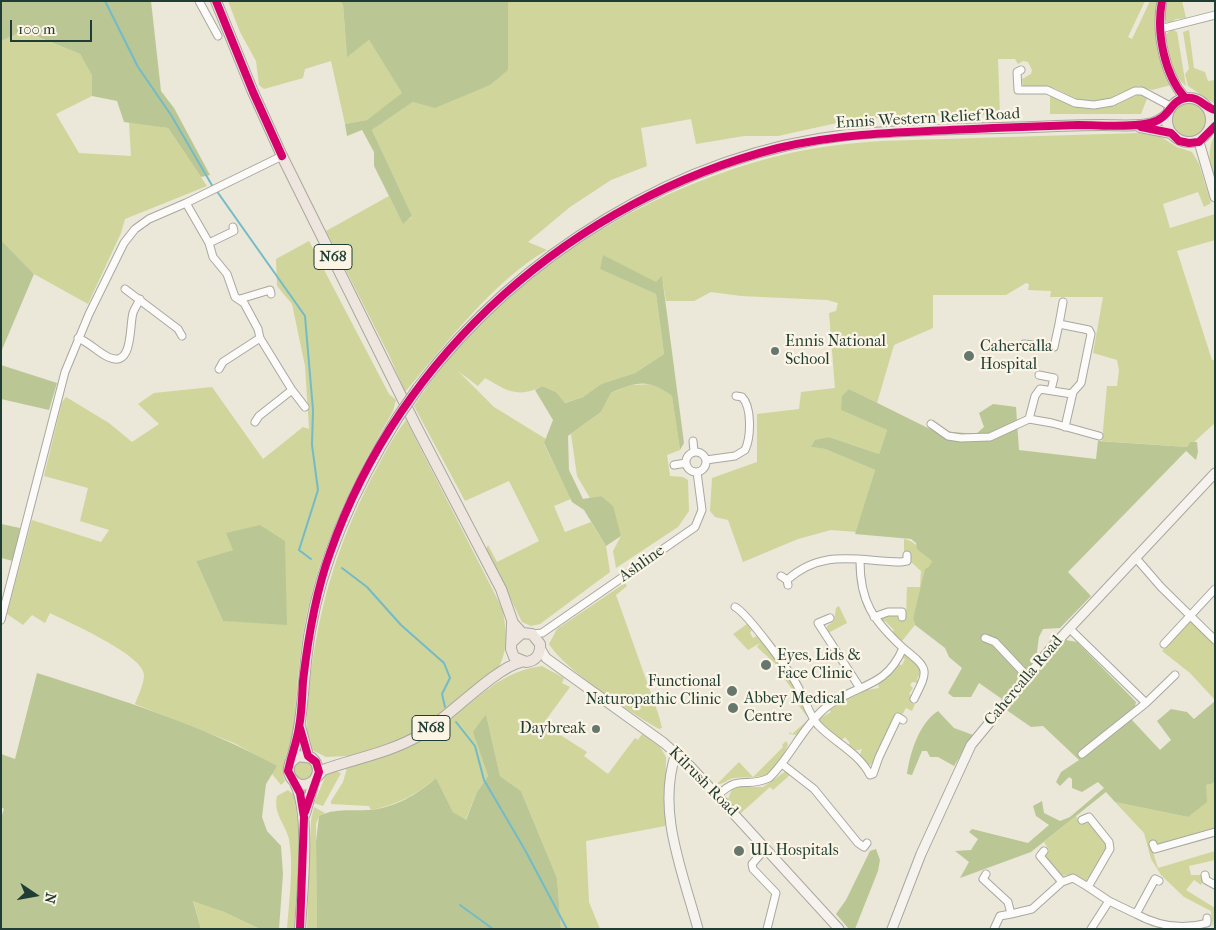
<!DOCTYPE html>
<html>
<head>
<meta charset="utf-8">
<style>
	body { margin:0 }
	#map { position:relative; width:1216px; height:930px; overflow:hidden; background:#ebe7d9; font-family:"IM FELL French Canon",serif }
	canvas { display:block }
	.frame { position:absolute; inset:0; border:2px solid #1f3d34; pointer-events:none }
	.north { position:absolute; left:10px; top:870px; width:50px; height:50px; -webkit-text-stroke:4px #fcf5e5; paint-order:stroke; rotate:102deg; font-size:14px; font-weight:700; line-height:20px; text-align:center; color:#1f3d34 }
	.north::after { content:''; display:block; margin:auto; width:18px; height:22px; background:#1f3d34; clip-path:polygon(50% 0,100% 100%,50% 72%,0 100%) }
	.scale { position:absolute; left:10px; top:20px; width:82px; height:22px; box-sizing:border-box; border:2px solid #1f3d34; border-top:0; padding-left:6px; font-size:15px; line-height:18px; white-space:nowrap; color:#1f3d34; -webkit-text-stroke:4px #fcf5e5; paint-order:stroke }
</style>
</head>
<body>
<div id="map">
<canvas width="1216" height="930"></canvas>
<div class="frame"></div>
<div class="north">N</div>
<div class="scale">100 m</div>
</div>
<script>
const ctx = document.querySelector('canvas').getContext('2d');
ctx.lineJoin = 'round';
function paint(path, color) {
  ctx.fillStyle = color;
  ctx.fill(path, 'evenodd');
}
function stroke(path, color, width, dash) {
  ctx.strokeStyle = color;
  ctx.lineWidth = width;
  ctx.lineCap = dash ? 'butt' : 'round';
  ctx.setLineDash(dash || []);
  ctx.stroke(path);
}
function label(font, color, halo, rows, align = 'center') {
  ctx.font = font + ' "IM FELL French Canon",serif';
  ctx.lineWidth = 4.5;
  ctx.setLineDash([]);
  ctx.textBaseline = 'middle';
  ctx.strokeStyle = halo;
  ctx.fillStyle = color;
  for (const [text, x, y, turn = 0] of rows) {
    ctx.save();
    ctx.translate(x, y);
    ctx.rotate((+turn || 0) * Math.PI / 180);
    ctx.textAlign = isNaN(turn) ? turn : align;
    if (halo) ctx.strokeText(text, 0, 0);
    ctx.fillText(text, 0, 0);
    ctx.restore();
  }
}
paint(new Path2D(`
	M228 1H340L343 5 347 56 369 40 403 94 367 120 345 124 331 61 305 69 303 78 264 89 259 85 256 61 240 32Z
	M508 1H1145L1128 37 1132 39 1150 1H1157C1153 36 1158 53 1171 85L1152 90 1138 86 1115 97 1093 102 1079 100 1054 88 1025 87 1023 86 1022 79 1031 74 1032 70 1028 62 1023 61 1018 64 1015 59H998L1000 115 901 116 846 121 778 136H744L696 144 691 119 641 128 647 166 611 180 570 207 528 242 547 250C494 280 445 345 405 392L390 357 326 231 389 196 403 223 412 217 372 130 413 102 508 70Z
	M1166 1H1182L1186 18 1176 19 1170 23 1166 22 1164 17Z
	M1172 29 1177 32 1186 86C1172 75 1168 53 1164 36Z
	M1189 30 1194 68 1205 72 1208 81 1215 80V104L1188 86 1185 74 1189 69 1183 32Z
	M22 31 80 54 93 75 92 96 56 114 79 153 131 156 129 122 168 128 207 186 125 219 121 233 88 304 34 274 1 240V41Z
	M1141 94 1148 96 1141 114H1050V95C1072 106 1091 113 1115 105 1125 102 1131 96 1141 94Z
	M1169 121a20 20 0 1 1 40 0a20 20 0 1 1-40 0Z
	M1137 133 1158 135 1177 147 1192 152 1199 164 1211 203 1204 207 1198 192 1163 204 1170 228 1215 214V240L1177 251 1212 360H1215V423L1194 442H1190L1187 447 1102 441 1107 386H1117L1119 370 1117 360 1093 353 1103 297H1050L1051 291 1028 290 1029 284 1026 283 1006 295H933V328L894 345 877 403 849 389 842 410 887 430 879 454 829 437 812 447 825 449 875 470 856 532 831 530 798 539 743 562 728 520 715 517 710 511 712 478 757 462V414L799 409 801 392 835 388 829 313 836 311 838 303 827 300 741 296 711 292 694 301H666L662 277 657 283 601 269 656 294 664 354 635 373 601 384 583 397 564 403 556 392 542 386C518 399 506 390 485 378L478 386 458 371 494 407 546 439 544 444 571 499 554 506 565 532 591 522 606 546 610 572 540 624 531 626 522 622 486 549 488 545 497 562 539 541 509 481 465 501 414 406C500 277 645 185 795 152 824 146 852 143 881 141Z
	M1215 135V182C1210 165 1206 151 1215 135Z
	M309 241 389 394 396 400 393 411C360 469 329 528 312 592 300 635 298 680 294 725L296 728C292 743 278 768 285 781L281 785 272 774 276 766 234 743 135 704C138 696 144 684 144 675 144 655 68 622 50 613L45 623 32 615 23 625 7 614 32 520 101 542 109 530 80 521 88 488 44 476 62 402 66 397 109 423 132 442 159 424 138 404 154 393 212 387 263 459 303 427 309 429 305 366 292 304 277 286 276 259ZM233 550 223 621 196 561Z
	M656 384 672 395 680 450 667 455 670 476 683 477 688 480 689 511 678 527 616 568 613 551 621 536 601 496 590 498 577 476 571 434 601 412 611 393 630 385Z
	M406 420 502 608C507 630 509 652 496 672L421 729 416 728 411 731V736L392 745 348 758 347 756 326 757 312 750C303 733 308 708 309 690 317 612 336 548 371 479 382 459 392 438 406 420Z
	M904 539C915 540 923 553 932 561L913 619 915 625 902 641 892 633 894 630 885 621 883 623 881 619 883 616 895 614 899 619H906L907 587H920L921 571 911 562V553L904 551Z
	M625 583 627 586 616 595 659 716 662 728 659 729C630 712 566 671 549 644L557 629Z
	M839 606 847 623 828 633 827 626 834 621 836 608Z
	M1190 621 1194 622 1215 643V700L1190 673 1162 651Z
	M747 624 752 630 750 633 753 638 757 636 790 678 810 718 797 735 789 734 790 732 792 734 809 719 792 697 795 693 779 672 781 669 757 647 760 643 748 650 733 634Z
	M905 654 920 665 922 677 919 675 917 679 919 683 912 682 910 685 913 688 909 694 913 696 910 702 915 704 912 711 906 708 902 715 897 713 874 762 869 766 859 758 862 749 853 751 847 746 850 743 845 737 842 740 820 724 819 719 831 712 829 709 860 691 879 688 878 685 898 664 902 665 905 659 902 657Z
	M542 666 564 678 562 683 570 687 543 724 587 752 584 756 608 774 635 738 638 740 642 734 660 747 666 757 665 826 586 841 589 902 600 929H561L557 878 521 791 500 776 486 714 474 733 488 776 477 792 465 821 453 812 436 778C416 795 396 805 371 810L369 806 331 804V801L343 782 347 768C374 759 397 755 422 740 463 716 493 671 542 666Z
	M786 741 788 744C785 754 773 774 762 776 753 778 743 777 734 778 728 779 723 785 717 784L739 762 753 777 783 747 782 745Z
	M297 760H310L315 771 306 782 293 777V764Z
	M335 771 341 773 323 806 314 803 326 775Z
	M786 771 791 774 773 790 770 787 740 814 728 799 733 787H763Z
	M1215 783V829L1160 845 1154 841 1150 843 1158 868 1215 851V860L1189 866 1191 875H1202L1203 881 1201 885 1194 880 1186 890 1215 908 1213 929 1211 911 1184 897 1161 875 1151 859 1144 833 1115 802 1188 817 1206 785Z
	M288 790 294 795 298 824H301L294 929H287C289 900 294 867 289 839 285 823 273 814 277 796Z
	M314 807 325 813 319 816 316 824 317 929H307L311 820Z
	M1076 816 1081 824 1089 823C1096 828 1106 841 1107 848L1086 881 1074 874 1061 876 1044 857 1049 850 1044 842Z
	M193 900 224 912 260 929H201Z`), '#d0d59b');
paint(new Path2D(`
	M1 1H151L161 91 174 108 210 175 201 177 168 128 124 122 117 101 92 96V75L80 54 23 31 1 41Z
	M340 1H508V70L490 85 435 108 413 102 372 130 412 216 403 224 374 166V152L362 130 347 136 345 124 367 120 402 93 369 40 347 57 343 5Z
	M1 240 34 274 1 352Z
	M603 255 656 282 662 276 684 443 680 450 672 396C648 378 636 382 611 393L601 412 568 436 569 470 583 499 601 496 613 506 621 536 606 546 584 510 572 502 544 443 553 420 535 390 542 386 556 392 565 403 583 397 601 384 635 373 664 354 656 294 600 269Z
	M1 365 57 383 49 410 1 399Z
	M849 389 932 430 976 434 984 427 979 413 993 404 1016 407 1019 450 1096 459 1098 441 1187 447 1190 442H1197L1198 452 1196 460 1186 451 1068 572 1091 596 1060 628 1043 629 1039 637 1036 659 1002 699 979 683 971 697H953L948 693 962 668 949 657 945 648 915 625 913 619 925 569 929 567 932 561 917 549 916 543 911 539 855 534 875 470 825 449 811 447 815 440 829 437 879 454 887 430 841 410 842 396Z
	M1 524 20 528 13 561 1 558Z
	M260 525 285 541 287 625 223 621 196 561 233 550 226 533Z
	M1066 640 1077 642 1136 702 1132 720 1160 750 1171 740 1157 721 1171 709 1187 712 1194 719 1215 701V783L1206 785 1207 802 1188 817 1115 802 1106 792 1031 852 960 878 969 862 955 851 971 850 978 839 969 832 972 829 1028 843 1049 825 1036 816 1033 806 1042 801 1044 813 1060 821 1070 817 1104 788 1098 782 1082 792 1072 788V779L1069 777 1060 786 1056 782 1061 772 1079 760 1043 726 1031 727 1005 709Z
	M37 673C118 699 201 724 277 766L266 784 262 817 267 831 281 846 283 874 279 929H260L224 912 193 901 201 929H1V818L4 809 1 807V754L15 759Z
	M938 711 954 728 973 735 954 766 938 757H930L927 751H922L912 775 907 774C910 753 919 723 938 711Z
	M486 714 500 776 521 791 557 878 561 929H317L316 842 319 816C334 808 351 811 368 810 393 809 418 794 436 778L453 812 466 820 477 792 488 776 473 732Z
	M876 849 880 860 878 871 855 929H849L836 914 846 900 870 851Z`), '#bac795');
stroke(new Path2D(`
	M105 1 138 67 171 115 213 187
	M216 190 305 316 313 410 312 445 318 490 299 550 311 559
	M342 568 367 587 401 625 444 663 450 678 442 694 445 707
	M456 722 475 746 484 780 525 850 567 929
	M460 905 493 929`), '#73bbc8', 2);
const street = new Path2D(`
	M199 1 218 36
	M1160 29 1215 15
	M1021 70 1017 72 1018 90H1047L1075 103 1094 105 1112 102 1135 91H1142L1172 107
	M186 203 209 243 213 257 227 274 235 297 244 303 258 329 260 338 292 390 259 416 255 422
	M209 243 234 231 233 227
	M125 289 178 329 182 336
	M240 299 270 290 271 294
	M1063 302 1059 324 1089 330 1091 334 1081 383 1073 392 1065 427
	M78 338C90 343 99 353 108 357 134 369 129 325 133 313 134 309 138 304 140 299
	M1024 344 1054 347 1059 324
	M219 369 223 362 260 338
	M1039 375 1054 378 1051 390
	M292 390 305 407
	M1029 419 1035 396 1040 389 1072 394
	M931 424 948 436 961 438 990 437 1029 419 1052 423 1099 436
	M693 441 694 451
	M686 462a10 10 0 1 1 20 0a10 10 0 1 1-20 0Z
	M706 460 735 456 745 450C751 437 752 407 742 397L736 396
	M674 465 686 463
	M1135 557 1161 587 1215 640
	M781 576 787 580 788 585
	M787 580C823 548 857 561 901 562L907 561V555
	M735 607C746 612 794 676 800 691 806 702 810 716 818 725 834 742 859 753 870 775L873 774 879 757 898 717 903 720
	M874 617 888 612H902V617
	M830 618 818 623 860 688
	M1 620 65 372 89 314 124 243 135 229 149 219 186 203 282 156
	M1069 628 1146 703 1175 675
	M532 634 542 633 695 527 702 510 697 472
	M985 638 995 642 1027 676
	M1164 644 1215 589
	M903 648C929 669 929 669 914 699
	M1082 754 1146 703
	M782 764 814 789 858 843 864 847 867 843
	M718 795C742 773 745 789 769 778 790 758 802 728 824 709 854 683 885 691 903 648 873 620 860 602 860 561
	M1153 844 1155 849 1215 832
	M766 848 752 864 753 869 776 893 767 929
	M986 874 983 879 1008 902 1011 914 1032 909 1062 882 1040 856 1044 851
	M1205 875 1206 880 1215 885
	M1062 882 1073 878 1088 887 1110 849 1109 842 1089 817 1082 820
	M1088 887 1109 901 1091 929
	M1109 901 1136 914 1155 879 1159 881
	M1136 914C1158 926 1183 930 1207 923V918
	M994 929 1000 916 1011 914`);
const secondary = new Path2D(`
	M1162 1C1156 32 1164 74 1185 98
	M1199 142 1215 197
	M540 648 546 658 664 743 690 766 839 929
	M676 753C656 812 683 872 698 929
	M892 929 921 854 971 745 1053 646 1215 473`);
const primary = new Path2D(`
	M216 1 253 92 282 156 416 426 501 589 513 623 522 633
	M1167 120a22 22 0 1 1 44 0a22 22 0 1 1-44 0Z
	M1140 127 1171 133
	M418 388C518 255 679 154 847 135 908 129 971 129 1032 127 1056 126 1079 125 1103 125 1120 125 1137 127 1153 123 1159 121 1163 118 1168 114
	M512 623 511 649 514 657 526 662C536 661 541 654 540 644L532 634 522 633 512 642
	M300 726 308 756
	M290 763 298 756 312 758C324 770 316 786 300 785 292 781 288 776 289 767 305 724 302 676 310 631 323 554 357 483 398 417
	M317 777 323 770C356 758 389 753 420 735 448 718 495 668 521 662
	M295 783C311 814 302 892 300 929
	M305 814 314 781`);
stroke(street, '#a7a89f', 9);
stroke(secondary, '#a7a89f', 11);
stroke(primary, '#a7a89f', 12);
stroke(street, '#fcfbf9', 7);
stroke(secondary, '#f6f3ef', 9);
stroke(primary, '#eee6de', 10);
const primaryBridge = new Path2D(`
	M398 417 418 388`);
stroke(primaryBridge, '#a7a89f', 12, []);
stroke(primaryBridge, '#eee6de', 10);
stroke(new Path2D(`
	M216 1 253 92 282 156
	M1162 1C1156 32 1164 74 1185 98
	M1141 127 1171 133 1179 141 1189 143 1199 142 1215 126
	M300 728 308 756 316 762 319 772 305 812
	M300 929 304 817 300 793 288 771C291 756 297 742 299 727 302 712 302 696 303 681 308 638 315 594 330 553 400 352 574 200 778 148 848 131 921 132 993 128 1021 127 1050 126 1078 125 1102 125 1127 128 1150 123 1170 119 1170 100 1186 98 1199 96 1204 107 1215 110`), '#d6006c', 8);
for (const [x, y, r, color] of [
	[775,351,5,"#66786e"],
	[969,356,6,"#66786e"],
	[766,665,6,"#66786e"],
	[732,691,6,"#66786e"],
	[733,708,6,"#66786e"],
	[596,729,5,"#66786e"],
	[739,851,6,"#66786e"]
]) {
  const dot = new Path2D();
  dot.arc(x, y, r, 0, 2 * Math.PI);
  ctx.fillStyle = color;
  ctx.fill(dot);
  stroke(dot, '#fcf5e5', 2);
}
for (const [x, y, w] of [
	[333,257,38],
	[431,728,38]
]) {
  const box = new Path2D();
  box.roundRect(x - w / 2, y - 12.5, w, 25, 4);
  ctx.fillStyle = '#fcf5e5';
  ctx.fill(box);
  stroke(box, '#1f3d34', 1);
}
label('bold 15px', '#1f3d34', null, [
	["N68",333,257],
	["N68",431,728]
]);
label('16px', '#1f3d34', '#fcf5e5', [
	["Ennis Western Relief Road",928,119,-3],
	["Ashline",642,564,-35],
	["Cahercalla Road",1024,681,-50],
	["Kilrush Road",703,782,45]
]);
label('16px', '#1f3d34', '#fcf5e5', [
	["Ennis National",785,342],
	["School",785,360],
	["Cahercalla",980,347],
	["Hospital",980,365],
	["Eyes, Lids &",777,656],
	["Face Clinic",777,674],
	["Functional",721,682,"right"],
	["Naturopathic Clinic",721,700,"right"],
	["Abbey Medical",744,699],
	["Centre",744,717],
	["Daybreak",586,729,"right"],
	["UL Hospitals",750,851]
], 'left');
</script>
</body>
</html>
